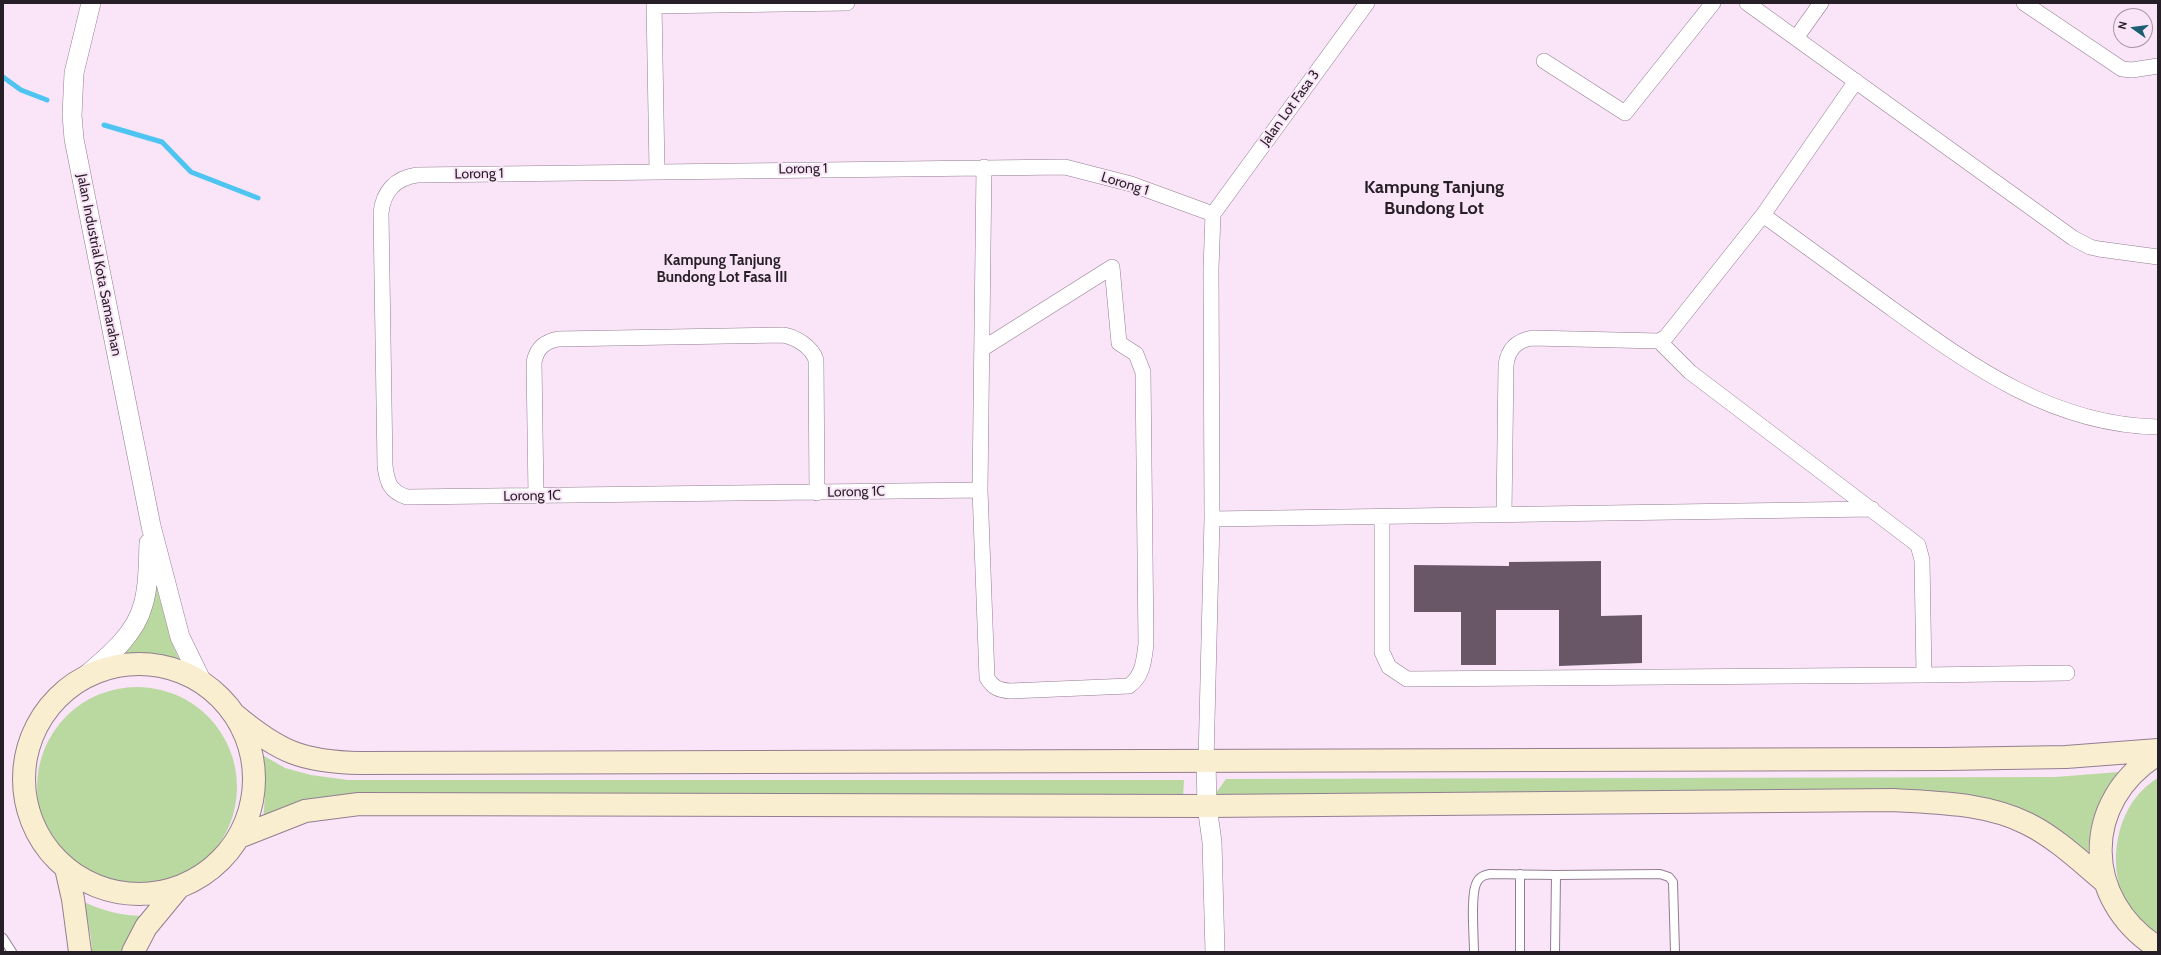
<!DOCTYPE html>
<html>
<head>
<meta charset="utf-8">
<style>
	body { margin:0 }
	#map { position:relative; width:2161px; height:955px; overflow:hidden; background:#fae4f8; font-family:Cabin,sans-serif }
	canvas { display:block }
	.frame { position:absolute; inset:0; border:4px solid #271f27; pointer-events:none }
	.north { position:absolute; left:2113px; top:8px; width:40px; height:40px; box-sizing:border-box; background:#fae4f8; border:1px solid #a695a4; border-radius:50%; rotate:284deg; font-size:11px; font-weight:700; line-height:16px; text-align:center; color:#271f27 }
	.north::after { content:''; display:block; margin:auto; width:14px; height:18px; background:#1c5e72; clip-path:polygon(50% 0,100% 100%,50% 72%,0 100%) }
</style>
</head>
<body>
<div id="map">
<canvas width="2161" height="955"></canvas>
<div class="frame"></div>
<div class="north">N</div>
</div>
<script>
const ctx = document.querySelector('canvas').getContext('2d');
ctx.lineJoin = 'round';
function paint(path, color) {
  ctx.fillStyle = color;
  ctx.fill(path, 'evenodd');
}
function stroke(path, color, width, dash) {
  ctx.strokeStyle = color;
  ctx.lineWidth = width;
  ctx.lineCap = dash ? 'butt' : 'round';
  ctx.setLineDash(dash || []);
  ctx.stroke(path);
}
function label(font, color, halo, rows, align = 'center') {
  ctx.font = font + ' Cabin,sans-serif';
  ctx.lineWidth = 4;
  ctx.setLineDash([]);
  ctx.textBaseline = 'middle';
  ctx.strokeStyle = halo;
  ctx.fillStyle = color;
  for (const [text, x, y, turn = 0] of rows) {
    ctx.save();
    ctx.translate(x, y);
    ctx.rotate((+turn || 0) * Math.PI / 180);
    ctx.textAlign = isNaN(turn) ? turn : align;
    if (halo) ctx.strokeText(text, 0, 0);
    ctx.fillText(text, 0, 0);
    ctx.restore();
  }
}
paint(new Path2D(`
	M156 584 171 641 183 668 152 659 116 662 135 638Z
	M37 787a100 100 0 1 1 200 0a100 100 0 1 1-200 0Z
	M259 753 285 768 311 775 348 780H1184L1183 799 348 801 262 827C266 800 266 781 259 753Z
	M2119 772C2093 805 2088 826 2088 867L2066 846 1960 802 1211 800 1226 779 2055 777Z
	M2158 778V939C2150 932 2140 924 2134 916 2103 875 2113 804 2158 778Z
	M84 902C106 912 123 916 147 916L124 952H92L91 938Z`), '#b9d9a1');
stroke(new Path2D(`
	M3 77 21 90 47 100
	M104 125 162 142 191 172 258 198`), '#4ec5f0', 5);
paint(new Path2D(`
	M1601 561V616L1642 615V663L1559 666V610H1496V665H1461V612H1414V565L1509 566V562Z`), '#695768');
const service = new Path2D(`
	M3 938 12 952
	M1474 952C1474 937 1470 893 1477 882 1480 876 1485 875 1490 874L1556 875 1660 874 1669 877 1673 882 1675 952
	M1520 952V874
	M1555 952 1556 875`);
const minor = new Path2D(`
	M654 3 657 171
	M1747 3 2073 238 2090 247 2099 249 2158 257
	M2024 3 2122 69 2132 70 2158 66
	M654 6 847 3
	M1796 38 1821 3
	M1544 61 1625 113 1713 3
	M1213 214 1367 3
	M1763 215C1806 246 1849 277 1891 308 1973 367 2053 425 2158 427
	M982 349 1112 267 1119 343 1136 354 1143 372 1146 644C1144 660 1143 676 1129 686L1010 691C999 690 993 688 987 678L980 490 984 167
	M980 490 407 497C390 492 387 482 385 466L381 213C383 192 395 178 417 175L1065 167 1131 184 1213 214
	M536 496 534 362C537 348 544 342 558 339L783 335C796 337 812 347 816 360L817 493
	M1504 514 1506 365C1508 349 1516 341 1532 338L1659 341 1666 337 1763 215 1856 81
	M1382 517V652L1389 667 1407 679 1924 675 1922 560 1918 545 1690 372 1659 341
	M1212 519 1872 509
	M1924 675 2067 673
	M1206 761 1212 519 1211 269 1213 214`);
const tertiary = new Path2D(`
	M91 3 74 73 72 115 74 139 151 526 180 637 202 682
	M83 678C106 658 135 636 143 605 149 586 148 563 149 543
	M1206 761 1207 806 1212 842 1215 952`);
const secondary = new Path2D(`
	M24 779a115 115 0 1 1 230 0a115 115 0 1 1-230 0Z
	M235 715C279 752 303 762 360 763L1945 759 2066 757 2158 750
	M2158 754C2081 801 2082 900 2158 948
	M239 837 305 811 359 804 1207 806 1893 800C1939 803 1987 803 2028 824 2056 838 2080 861 2104 881
	M66 868 73 899 80 952
	M133 952 146 927 179 887`);
stroke(service, '#927e90', 10);
stroke(minor, '#927e90', 16);
stroke(tertiary, '#927e90', 20);
stroke(secondary, '#927e90', 24);
stroke(service, '#fff', 8);
stroke(minor, '#fff', 15);
stroke(tertiary, '#fff', 19);
stroke(secondary, '#f9eed0', 22);
label('14px', '#271f27', '#fae4f8', [
	["Jalan Lot Fasa 3",1290,108,-54],
	["Lorong 1",803,169,-1],
	["Lorong 1",479,174,-1],
	["Lorong 1",1125,184,17],
	["Jalan Industrial Kota Samarahan",99,265,79],
	["Lorong 1C",856,492,-1],
	["Lorong 1C",532,496,-1]
]);
label('bold 15px', '#271f27', '#fae4f8', [
	["Kampung Tanjung",722,261],
	["Bundong Lot Fasa III",722,278]
]);
label('bold 18px', '#271f27', '#fae4f8', [
	["Kampung Tanjung",1434,188],
	["Bundong Lot",1434,209]
]);
</script>
</body>
</html>
